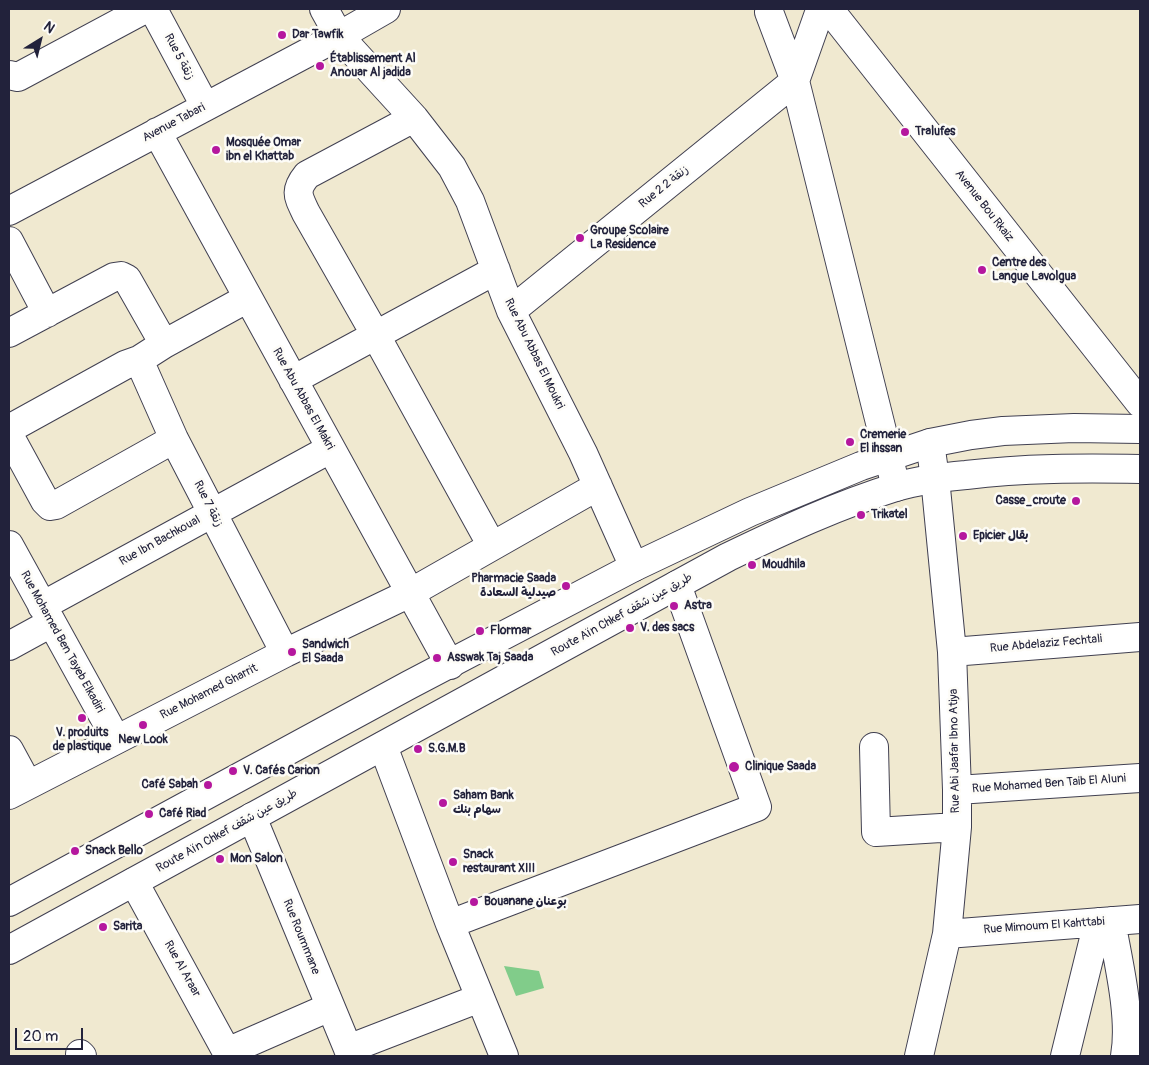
<!DOCTYPE html>
<html>
<head>
<meta charset="utf-8">
<style>
	body { margin:0 }
	#map { position:relative; width:1149px; height:1065px; overflow:hidden; background:#f0e9d0; font-family:Pangolin,sans-serif }
	canvas { display:block }
	.frame { position:absolute; inset:0; border:10px solid #22223b; pointer-events:none }
	.north { position:absolute; left:15px; top:15px; width:50px; height:50px; -webkit-text-stroke:4px #fdfcf7; paint-order:stroke; rotate:36deg; font-size:14px; font-weight:700; line-height:20px; text-align:center; color:#22223b }
	.north::after { content:''; display:block; margin:auto; width:18px; height:22px; background:#22223b; clip-path:polygon(50% 0,100% 100%,50% 72%,0 100%) }
	.scale { position:absolute; left:15px; top:1028px; width:68px; height:22px; box-sizing:border-box; border:2px solid #22223b; border-top:0; padding-left:6px; font-size:15px; line-height:18px; white-space:nowrap; color:#22223b; -webkit-text-stroke:4px #fdfcf7; paint-order:stroke }
</style>
</head>
<body>
<div id="map">
<canvas width="1149" height="1065"></canvas>
<div class="frame"></div>
<div class="north">N</div>
<div class="scale">20 m</div>
</div>
<script>
const ctx = document.querySelector('canvas').getContext('2d');
ctx.lineJoin = 'round';
function paint(path, color) {
  ctx.fillStyle = color;
  ctx.fill(path, 'evenodd');
}
function stroke(path, color, width, dash) {
  ctx.strokeStyle = color;
  ctx.lineWidth = width;
  ctx.lineCap = dash ? 'butt' : 'round';
  ctx.setLineDash(dash || []);
  ctx.stroke(path);
}
function label(font, color, halo, rows, align = 'center') {
  ctx.font = font + ' Pangolin,"Playpen Sans Arabic",sans-serif';
  ctx.lineWidth = 5;
  ctx.setLineDash([]);
  ctx.textBaseline = 'middle';
  ctx.strokeStyle = halo;
  ctx.fillStyle = color;
  for (const [text, x, y, turn = 0] of rows) {
    ctx.save();
    ctx.translate(x, y);
    ctx.rotate((+turn || 0) * Math.PI / 180);
    ctx.textAlign = isNaN(turn) ? turn : align;
    if (halo) ctx.strokeText(text, 0, 0);
    ctx.fillText(text, 0, 0);
    ctx.restore();
  }
}
paint(new Path2D(`
	M504 966 539 971 544 988 516 996Z`), '#81cc8a');
const minor = new Path2D(`
	M153 9 205 106
	M324 9 339 36 414 118 452 167 470 201 511 311 583 453 634 567
	M829 9 1140 403
	M769 12 795 81 896 487
	M9 75 18 77 145 9
	M795 81 818 16
	M414 118 307 175C294 191 298 196 306 213L375 334 492 546
	M157 132 450 665
	M9 211 339 36 386 9
	M9 241 47 313
	M511 311 795 81
	M9 333 114 277 121 276 127 279 164 344 139 360
	M164 344 248 298
	M293 380 496 270
	M9 429 125 365 139 360 174 439 285 653
	M9 435 45 501 50 506 56 505 174 439
	M9 545 116 739
	M42 606 330 449
	M9 646 51 623
	M952 652 1140 637
	M383 746 450 924 504 1056
	M874 747 876 832 957 827
	M9 750 28 785
	M957 790 1140 778
	M9 795 285 653 410 593 598 486
	M252 817 351 1056
	M134 882 229 1056
	M1111 921C1118 961 1132 1017 1125 1056
	M450 924 757 807 677 585
	M947 934 1140 919
	M348 1049 480 998
	M227 1052 330 1007
	M80 1054 82 1056
	M919 1056 947 934 957 827V790L952 652 935 478 930 443
	M1065 1056 1098 922`);
const major = new Path2D(`
	M9 902 409 685 634 567 750 512 861 466 930 443 971 435 1003 431 1074 428 1140 429
	M9 950 728 557C782 531 838 505 896 487 919 480 943 477 966 475 1024 468 1082 468 1140 469`);
stroke(minor, '#414051', 30);
stroke(major, '#414051', 30);
stroke(minor, '#fff', 28);
stroke(major, '#fff', 28);
for (const [x, y, r, color] of [
	[282,35,5,"#b5179e"],
	[320,66,5,"#b5179e"],
	[905,132,5,"#b5179e"],
	[216,150,5,"#b5179e"],
	[580,238,5,"#b5179e"],
	[982,270,5,"#b5179e"],
	[850,442,5,"#b5179e"],
	[1076,501,5,"#b5179e"],
	[861,515,5,"#b5179e"],
	[963,536,5,"#b5179e"],
	[752,565,5,"#b5179e"],
	[566,586,5,"#b5179e"],
	[674,606,5,"#b5179e"],
	[630,628,5,"#b5179e"],
	[480,631,5,"#b5179e"],
	[292,652,5,"#b5179e"],
	[437,658,5,"#b5179e"],
	[82,718,5,"#b5179e"],
	[143,725,5,"#b5179e"],
	[418,749,5,"#b5179e"],
	[734,767,6,"#b5179e"],
	[233,771,5,"#b5179e"],
	[208,785,5,"#b5179e"],
	[443,803,5,"#b5179e"],
	[149,814,5,"#b5179e"],
	[75,851,5,"#b5179e"],
	[220,859,5,"#b5179e"],
	[453,862,5,"#b5179e"],
	[474,902,5,"#b5179e"],
	[103,927,5,"#b5179e"]
]) {
  const dot = new Path2D();
  dot.arc(x, y, r, 0, 2 * Math.PI);
  ctx.fillStyle = color;
  ctx.fill(dot);
  stroke(dot, '#fdfcf7', 2);
}
label('bold 12px', '#22223b', '#fdfcf7', [
	["Dar Tawfik",292,35],
	["Établissement Al",330,59],
	["Anouar Al jadida",330,73],
	["Tralufes",915,132],
	["Mosquée Omar",226,143],
	["ibn el Khattab",226,157],
	["Groupe Scolaire",590,231],
	["La Residence",590,245],
	["Centre des",992,263],
	["Langue Lavolgua",992,277],
	["Cremerie",860,435],
	["El ihssan",860,449],
	["Casse_croute",1066,501,"right"],
	["Trikatel",871,515],
	["Epicier بقال",973,536],
	["Moudhila",762,565],
	["Pharmacie Saada",556,579,"right"],
	["صيدلية السعادة",556,593,"right"],
	["Astra",684,606],
	["V. des sacs",640,628],
	["Flormar",490,631],
	["Sandwich",302,645],
	["El Saada",302,659],
	["Asswak Taj Saada",447,658],
	["V. produits",82,733,"center"],
	["de plastique",82,747,"center"],
	["New Look",143,740,"center"],
	["S.G.M.B",428,749],
	["Clinique Saada",745,767],
	["V. Cafés Carion",243,771],
	["Café Sabah",198,785,"right"],
	["Saham Bank",453,796],
	["سهام بنك",453,810],
	["Café Riad",159,814],
	["Snack Bello",85,851],
	["Snack",463,855],
	["restaurant XIII",463,869],
	["Mon Salon",230,859],
	["Bouanane بوعنان",484,902],
	["Sarita",113,927]
], 'left');
label('12px', '#22223b', '#fdfcf7', [
	["Rue زنقة 5",179,57,62],
	["Avenue Tabari",174,123,-28],
	["Rue 2 زنقة 2",664,187,-39],
	["Avenue Bou Rkaiz",984,206,52],
	["Rue Abu Abbas El Moukri",534,354,64],
	["Rue Abu Abbas El Makri",303,399,61],
	["Rue 7 زنقة",208,504,63],
	["Rue Ibn Bachkoual",160,541,-29],
	["Route Aïn Chkef طريق عين شقف",622,615,-29],
	["Rue Mohamed Ben Tayeb Elkadiri",62,642,61],
	["Rue Abdelaziz Fechtali",1046,644,-5],
	["Rue Mohamed Gharrit",209,692,-27],
	["Rue Abi Jaafar Ibno Atiya",955,751,-91],
	["Rue Mohamed Ben Taib El Aluni",1049,784,-4],
	["Route Aïn Chkef طريق عين شقف",227,831,-29],
	["Rue Mimoum El Kahttabi",1044,926,-4],
	["Rue Roummane",301,937,68],
	["Rue Al Araar",182,969,61]
]);
</script>
</body>
</html>
